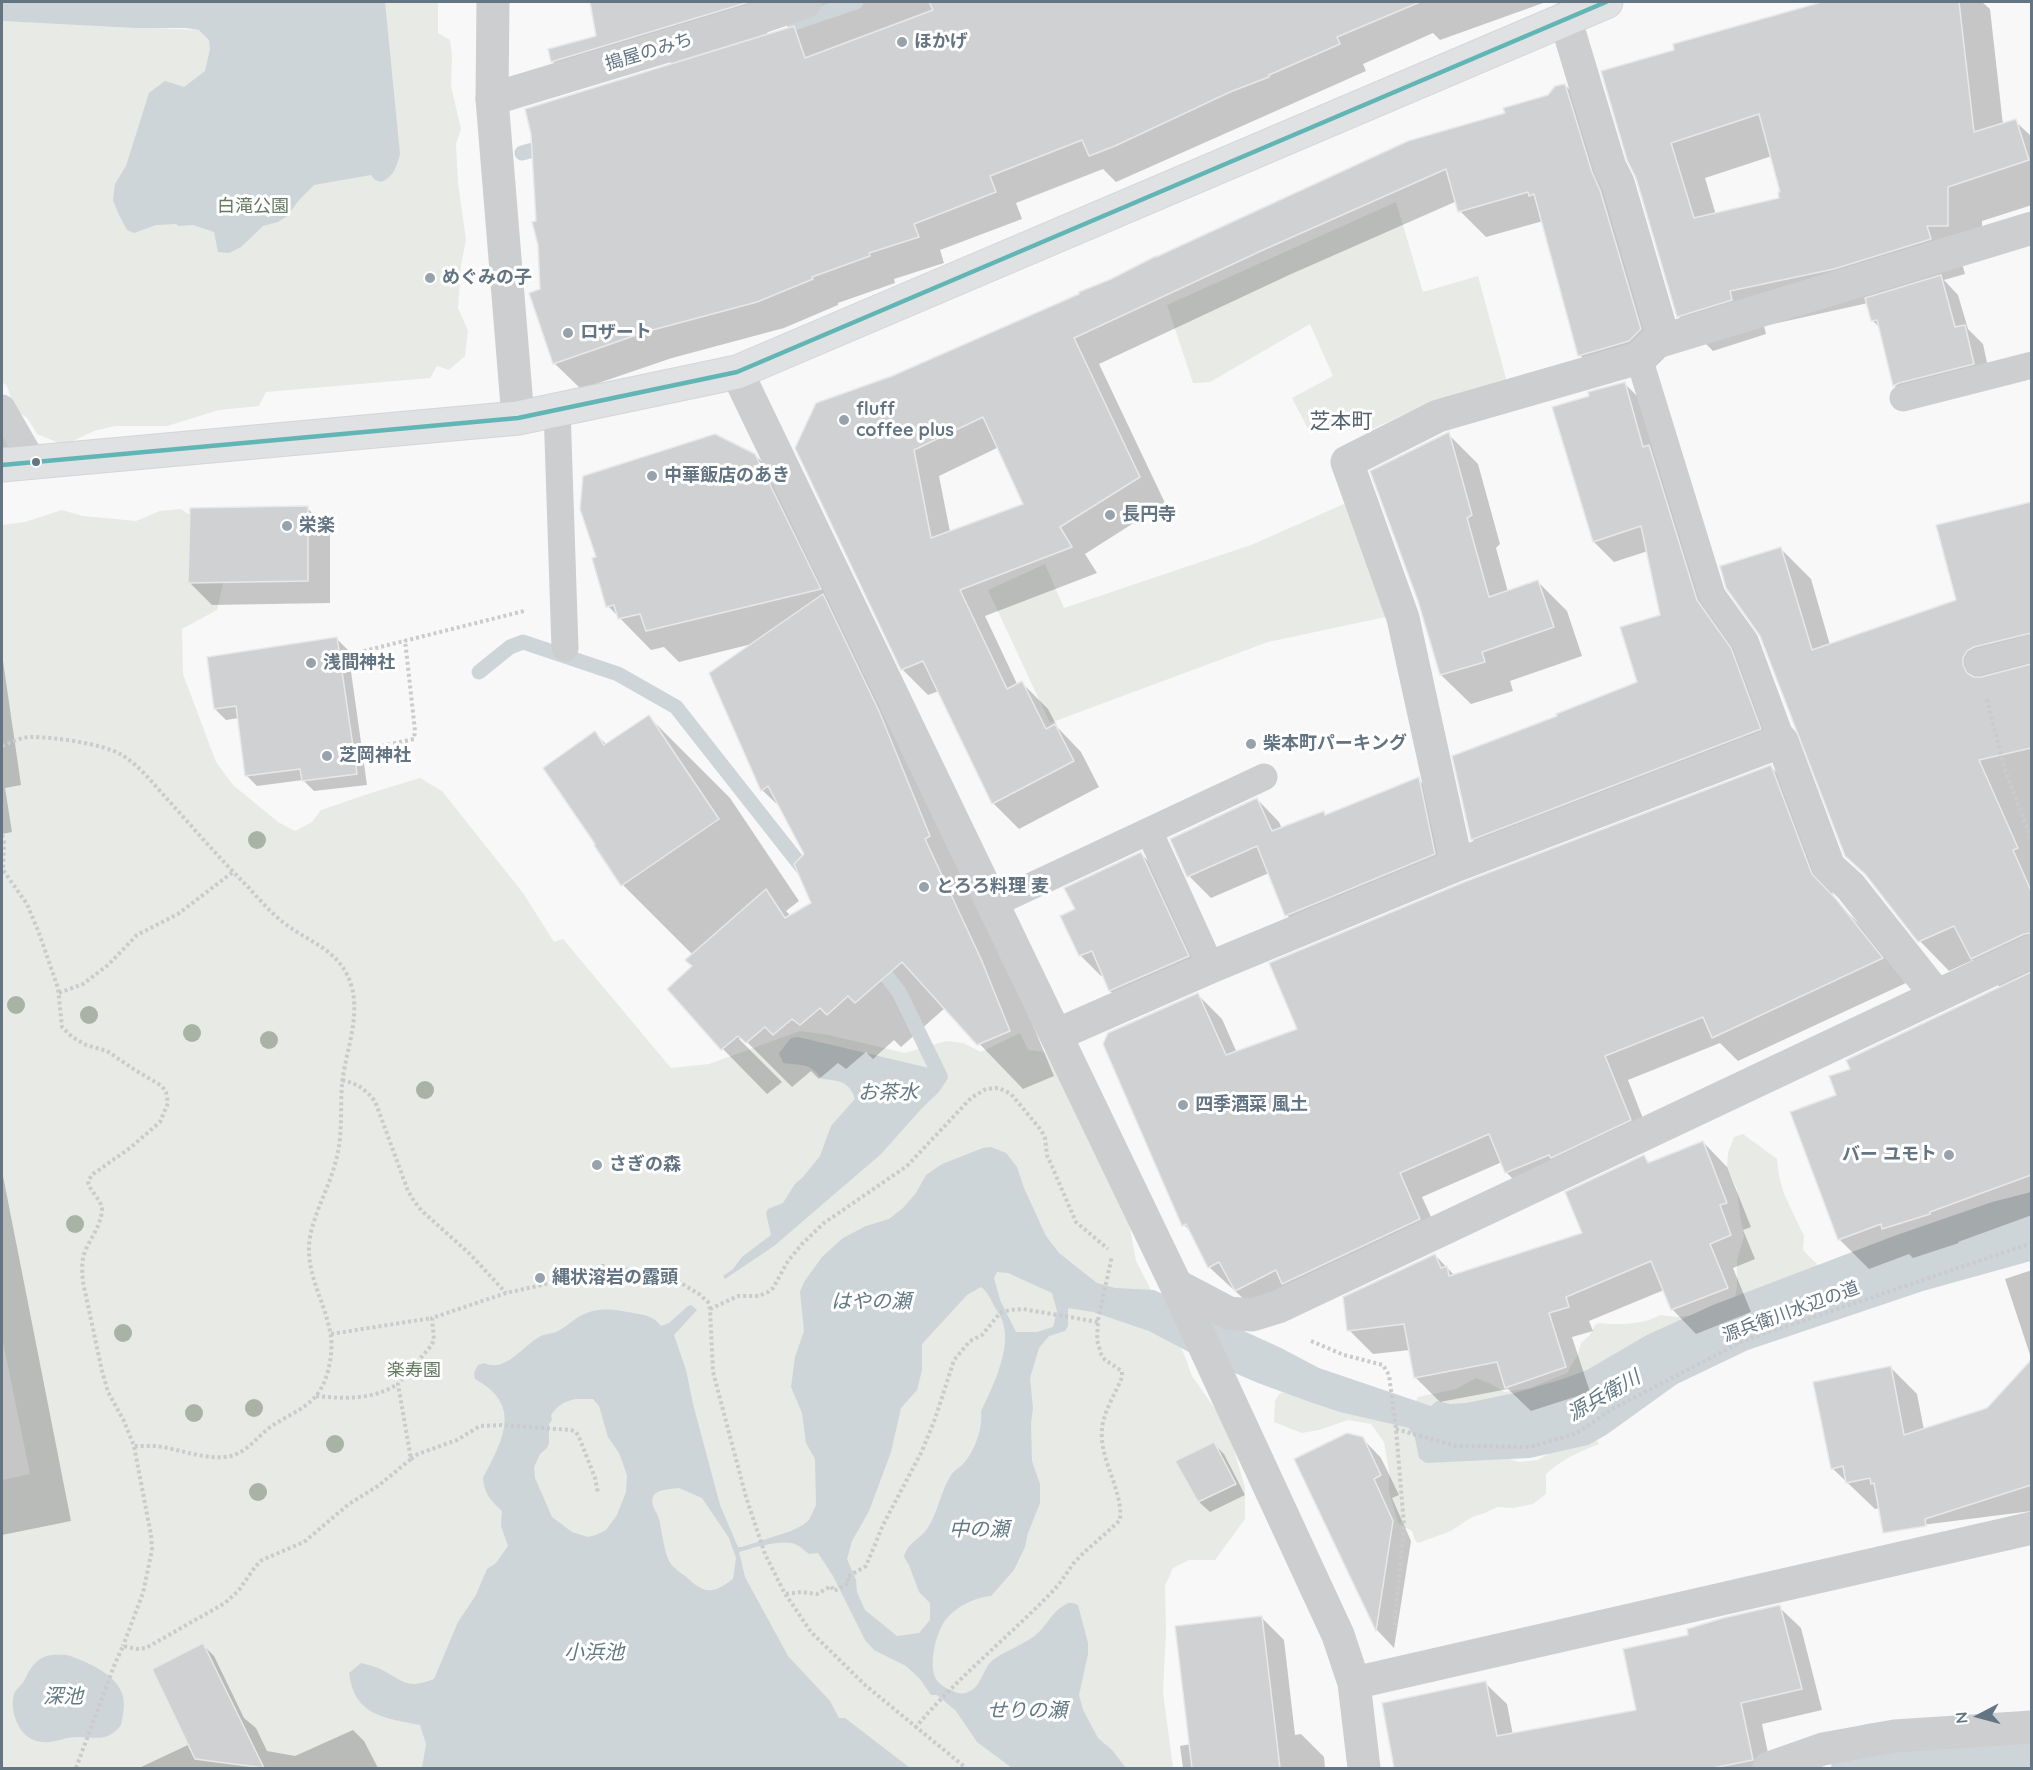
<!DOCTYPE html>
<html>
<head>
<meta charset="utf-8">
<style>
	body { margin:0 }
	#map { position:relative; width:2033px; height:1770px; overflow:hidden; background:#f8f8f8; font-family:Quicksand,sans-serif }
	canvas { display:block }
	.frame { position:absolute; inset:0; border:3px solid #637483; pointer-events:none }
	.north { position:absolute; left:1949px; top:1686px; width:60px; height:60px; -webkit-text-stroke:4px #fff; paint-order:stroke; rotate:264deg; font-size:16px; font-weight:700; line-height:24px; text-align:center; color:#637483 }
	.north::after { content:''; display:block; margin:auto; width:21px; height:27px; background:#637483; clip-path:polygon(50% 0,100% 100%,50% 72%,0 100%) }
</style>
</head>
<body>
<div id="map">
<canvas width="2033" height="1770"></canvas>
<div class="frame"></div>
<div class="north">N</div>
</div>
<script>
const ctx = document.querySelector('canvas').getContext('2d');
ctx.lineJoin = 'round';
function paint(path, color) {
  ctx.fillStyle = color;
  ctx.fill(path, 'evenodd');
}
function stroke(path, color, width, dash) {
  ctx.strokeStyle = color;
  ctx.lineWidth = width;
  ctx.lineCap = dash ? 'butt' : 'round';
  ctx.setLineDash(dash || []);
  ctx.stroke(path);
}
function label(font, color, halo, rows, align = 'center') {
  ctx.font = font + ' Quicksand,"Noto Sans JP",sans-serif';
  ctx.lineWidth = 6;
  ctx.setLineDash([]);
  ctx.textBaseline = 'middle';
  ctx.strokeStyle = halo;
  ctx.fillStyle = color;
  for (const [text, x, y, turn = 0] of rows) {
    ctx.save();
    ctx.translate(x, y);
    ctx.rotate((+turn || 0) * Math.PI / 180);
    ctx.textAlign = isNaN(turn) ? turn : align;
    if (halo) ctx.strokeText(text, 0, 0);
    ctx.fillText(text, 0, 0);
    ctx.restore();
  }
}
paint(new Path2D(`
	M292 2H438V33L450 40 452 55 451 86 461 129 456 144 458 183 466 240 461 265 458 308 468 331 465 356 449 370 437 366 430 378 266 392 259 406 219 410 167 426H115L94 431 64 445 37 434 28 419 15 409 7 386 2 382V21L199 30Z
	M1396 202 1423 292 1478 276 1507 382 1435 400 1366 432 1356 413 1309 431 1292 398 1333 376 1310 324 1210 382 1193 383 1167 305Z
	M1353 500 1390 616 1268 642 1050 723 988 590 1045 564 1064 608 1251 545Z
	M181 509 207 527 227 567 217 610 182 629 183 674 216 762 233 785 278 822 295 831 312 822 321 810 374 792 420 778 442 791 523 893 554 942 563 939 671 1068 709 1064 800 1031 829 1035 905 1053 946 1041 963 1043 981 1052 1020 1033 1028 1050 1045 1052 1081 1115 1127 1211 1136 1261 1184 1354 1192 1376 1218 1413 1234 1450 1245 1488V1519L1215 1560H1189L1173 1568 1165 1586 1166 1632 1163 1692 1173 1768H2V1480L30 1474 2 1337V525L25 522 62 510 83 516 136 521 160 511Z
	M1743 1134 1777 1159 1779 1176 1784 1194 1804 1236 1803 1250 1816 1263 1821 1271 1734 1303 1737 1286V1260L1744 1236 1740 1216 1737 1189 1727 1168 1728 1153 1734 1137Z
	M1660 1315 1677 1317 1692 1315 1515 1424 1415 1403 1418 1397 1456 1389 1476 1378 1491 1384 1505 1392 1530 1388 1567 1373 1578 1354 1581 1343 1590 1335 1595 1325 1599 1323C1618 1325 1644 1325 1660 1315Z
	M1292 1391 1519 1462 1538 1460 1560 1447 1595 1436 1599 1444C1579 1452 1561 1460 1546 1474V1494L1533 1504 1513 1508 1497 1507 1485 1513 1472 1517 1451 1531 1418 1543 1415 1540 1412 1531 1398 1523 1389 1492V1471L1384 1442 1371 1424 1348 1420 1319 1430 1302 1433 1274 1422 1275 1401 1280 1393Z`), '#e7eae5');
paint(new Path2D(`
	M2 2H385L400 154C396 168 394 176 381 182L375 180 371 175 314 185 299 200 287 216 278 222 263 226 241 247 229 253 218 252 214 232 193 225 179 226 176 224 156 225 134 233 127 230 118 213 113 200 115 184 126 166 149 93 165 81 184 87 205 71 210 49 209 40 199 30 186 28H136L2 21Z
	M798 1037 946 1072 948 1078 939 1092 922 1108 881 1154 774 1246 725 1279 723 1276 733 1269 742 1257 771 1235 766 1213 768 1209 783 1203 795 1184 803 1177 820 1156 831 1126 855 1099C850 1082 839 1080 822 1079 809 1062 803 1066 783 1063L779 1053 791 1038Z
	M991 1147 1006 1153 1017 1167 1024 1188 1046 1236 1059 1253 1097 1283 1115 1288 1154 1290 1281 1348 1319 1368 1431 1406 1437 1401 1450 1404 1466 1403 1515 1393 1560 1380 1587 1370 1647 1335 1713 1305 1894 1236 1992 1202 2031 1192V1261L1923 1291 1748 1350 1677 1384 1606 1435 1588 1445 1530 1458 1426 1463 1419 1458 1415 1438 1409 1428 1340 1412 1310 1402 1258 1383 1202 1359 1149 1331 1093 1312 1068 1308V1326L1065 1331 1049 1336 1039 1348 1030 1378 1033 1408 1031 1423 1032 1461 1040 1484V1503L1028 1533 1025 1547 1014 1570 991 1596C976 1597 957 1606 947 1618 936 1630 928 1665 936 1679 939 1684 945 1688 951 1690 957 1693 961 1695 968 1692 982 1687 982 1669 993 1660 1006 1650 1027 1644 1039 1632 1048 1623 1054 1610 1065 1605 1069 1602 1073 1603 1078 1605L1088 1643V1654L1079 1695 1083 1710 1098 1738 1112 1750 1126 1768H1012L977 1742 956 1711 937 1695H931L920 1679 906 1666 874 1650 865 1640 833 1576 818 1553 809 1554C805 1551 801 1547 797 1545 784 1538 753 1548 739 1552L745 1577 788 1656 830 1701 839 1718H845L910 1768H422L426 1744 420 1725C385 1718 354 1716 349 1673L361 1663C368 1665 378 1667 384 1671 406 1683 408 1689 434 1679L458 1622 476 1595 487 1569 496 1563 508 1546 501 1526 502 1511C491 1501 484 1493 483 1478 503 1440 523 1405 475 1379L474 1373 478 1365 484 1363C505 1373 522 1347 539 1337 544 1334 550 1334 556 1332 568 1327 576 1316 587 1313 603 1307 616 1310 633 1313 644 1315 654 1316 661 1326L669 1323 688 1306 691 1305 697 1310 674 1335 686 1370 693 1404 720 1505 738 1547H742L791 1531 803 1525 809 1520 816 1505 815 1459 806 1443 802 1413 791 1387 795 1357 804 1331 800 1292 804 1282 822 1257 843 1238 866 1226 889 1219 903 1208 916 1193 926 1175 942 1164 983 1148ZM997 1272 1008 1273 1052 1293 1057 1311 1053 1327 1037 1332H1016L1000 1300 994 1278ZM981 1287C987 1291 991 1299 994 1306 998 1312 1003 1319 1004 1327 1010 1351 992 1389 981 1411 983 1428 975 1451 963 1464 959 1468 953 1471 950 1477 940 1493 938 1513 927 1529 919 1540 907 1543 904 1557L909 1565 919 1592 930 1603V1620L919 1633 897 1636 865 1610 857 1592 856 1580 847 1559 852 1541 869 1511 891 1452 901 1408 917 1390 922 1370V1344L967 1295ZM576 1399H593L599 1406 608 1437 619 1453 627 1475 626 1492 617 1515 606 1530 596 1535 588 1537 572 1532 552 1517 535 1478 534 1467 540 1454 547 1448 549 1443V1424L552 1420 551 1415C558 1405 565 1401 576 1399ZM679 1488 702 1498 729 1538 736 1558 733 1579C711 1595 705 1594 685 1576 681 1573 674 1568 671 1564 664 1554 662 1531 659 1519 657 1511 650 1506 653 1497 656 1489 672 1489 679 1488Z
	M67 1655C87 1662 118 1674 123 1697 125 1706 123 1716 121 1725 106 1744 95 1736 75 1737 60 1738 50 1746 34 1740 18 1735 8 1707 15 1692 17 1688 22 1685 24 1681 29 1671 33 1662 44 1657 50 1654 60 1655 67 1655Z`), '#cdd5d8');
paint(new Path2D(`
	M592 2H1546L1440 40 1433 33 1363 64 1366 71 1116 182 1103 169 1016 203 1022 219 940 250 944 263 894 279 895 283 838 303V305L784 328 672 358 581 389 554 363 542 291 759 39 812 21 825 12 579 87 552 61 597 37Z
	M1828 2H1982L1990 9 2003 125 2015 121 2032 137V205L1982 221 1983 260H1961L1965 274 1944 280 1958 295 1968 329 1983 344 1991 381 1912 403 1894 385 1881 329 1873 321 1868 303 1764 326 1766 334 1713 351 1678 316 1637 177 1676 51 1674 45ZM1772 156 1782 193 1781 199 1716 215 1705 178Z
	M1565 85 1591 111 1666 356 1655 367 1605 381 1580 355 1543 221 1486 237 1460 211 1457 201 1289 275 1099 364 1165 503 1085 554 1097 573 985 616 1018 686 1022 683 1048 709 1058 728 1081 752 1099 787 1019 829 993 803 939 691 928 695 903 670 796 448 892 377 1507 114 1549 96ZM999 447 1025 505 950 532 939 476Z
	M1624 383 1645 404 1751 671 1780 750 1492 859 1472 839 1559 717 1639 683 1662 616 1648 551 1614 562 1594 542 1591 397Z
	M2 422 43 464 2 470Z
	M1448 434 1478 464 1500 544 1496 548 1508 592 1538 582 1567 611 1582 656 1510 681 1513 691 1471 704 1441 675Z
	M755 455 787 487 1025 1006 1054 1076 1023 1089 945 1008 901 1047 894 1040 873 1059 866 1052 846 1069 838 1063 819 1079 811 1071 792 1087 742 1037 739 1039 782 1082 767 1094 723 1049 669 989 694 967 693 955 623 885 595 733 607 745 648 716 730 798 799 901 786 911 791 916 813 904 806 855 782 809 762 790 752 644 679 662 664 647 651 650 608 606Z
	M2032 503V1215L1958 1242 1959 1243 1913 1258 1909 1254 1869 1269 1840 1240 1792 1113 1838 1096 1852 1070 2001 988 1973 960 1949 971 1920 941 1872 881 1846 855 1781 549 1811 579 1830 645 1958 601 1938 526Z
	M307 508 330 530V603L212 605 189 582Z
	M337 639 348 650 367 785 314 791 303 780 257 786 246 775 239 718 226 720 215 709Z
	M2 654 21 785 5 788 12 832 2 834Z
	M1771 767 1795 791 1835 900 1860 925 1906 983 1738 1061 1720 1043 1628 1080 1653 1144 1530 1196 1506 1172 1502 1162 1422 1197 1443 1243 1260 1314 1209 1267 1193 1234 1184 1225 1198 995 1222 1019 1237 1053 1299 1030Z
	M1418 779 1440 801 1457 876 1309 937 1287 915 1269 873 1211 898 1189 876 1257 799 1279 822 1282 829 1323 812 1327 816Z
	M1141 854 1162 874 1208 977 1130 1011 1110 991 1103 975 1101 976 1080 955 1077 910Z
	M1703 1142 1727 1167 1751 1227 1743 1230 1755 1259 1733 1268 1751 1312 1696 1334 1672 1309 1664 1290 1589 1321 1593 1331 1572 1337 1590 1392 1531 1411 1508 1389 1440 1402 1416 1378 1410 1350 1373 1354 1349 1330 1435 1255 1455 1276 1584 1234 1644 1157 1651 1164Z
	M2 1171 71 1521 2 1535Z
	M2032 1270V1361L2005 1279Z
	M2032 1362V1511L1906 1527 1885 1507 1875 1509 1832 1468 1890 1367 1917 1394 1924 1430 1987 1410Z
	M1362 1438 1381 1458 1399 1495 1392 1498 1411 1541 1394 1648 1377 1630 1296 1459Z
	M1213 1443 1224 1454 1245 1495 1210 1512 1199 1502 1177 1461Z
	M1779 1607 1801 1628 1822 1710 1762 1724 1771 1768H1396L1383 1704 1485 1683 1507 1704 1513 1735 1638 1711 1690 1636Z
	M1261 1617 1284 1640 1295 1735 1301 1734 1324 1757 1325 1768H1183L1180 1746 1191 1744Z
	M203 1645 214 1656 244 1718 256 1728 267 1751 295 1756 353 1730 364 1741 378 1768H139L190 1744Z`), '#0003');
stroke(new Path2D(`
	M794 23 856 2
	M678 64 689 59 760 34
	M522 153 551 145
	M479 672 510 647 523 642 618 674 676 707 809 876
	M875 961 899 992 940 1076`), '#cdd5d8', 15);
stroke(new Path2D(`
	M1876 1768 2032 1756`), '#cdd5d8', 90);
const building = new Path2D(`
	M590 2H749L551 62 548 49 596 36Z
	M929 2H1420L1337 37 1340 44 1269 75V77L1230 92 1115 146 1089 156 1082 140 990 176 996 192 914 224 919 237 869 253 870 256 812 277 813 279 757 302 645 332 553 364 529 293 540 289 538 245 532 222 536 221 531 134 525 109 794 26 805 58 933 10Z
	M1822 2H1959L1974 132 2016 119 2029 160 1948 187V226H1927L1931 239 1834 269 1730 291 1732 300 1677 317 1636 178 1627 160 1601 71 1674 50 1673 44ZM1759 114 1780 192H1778L1779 198 1694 218 1671 143Z
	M1565 84 1592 172 1600 190 1641 329 1629 341 1578 356 1534 194 1529 196 1528 192 1458 212 1446 169 1263 250 1074 338 1140 477 1060 527 1072 547 960 590 1007 689 1022 681 1046 729 1055 724 1074 761 992 804 923 661 901 670 795 448 816 403 892 376 1079 294V292L1111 279 1156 256V257L1408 141 1505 113 1503 108 1548 95 1555 86ZM983 417 1023 504 931 538 914 450Z
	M1941 275 1955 327 1965 325 1974 364 1899 383 1893 386 1877 320 1871 321 1865 298Z
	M1625 382 1643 447 1649 445 1697 600 1731 648 1761 729 1471 840 1452 756 1557 716 1556 714 1637 682 1620 627 1660 615 1641 526 1593 542 1552 407 1589 396 1588 392Z
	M1449 432 1472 515 1467 518 1489 597 1538 580 1554 627 1482 652 1485 662 1440 675 1418 601 1370 471Z
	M715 434 755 454 821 589 646 631 640 614 618 619 614 605 606 607 592 558 596 557 580 509 583 476Z
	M2031 502V633L1974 647 1967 651 1963 658V665L1967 673 1974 677H1981L2031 664V748L1979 760 2018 848 2013 850 2031 891V933L2024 934 1971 959 1954 926 1918 942 1865 874 1845 856 1760 636 1726 588 1720 566 1781 547 1812 650 1956 600 1936 525Z
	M308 506V581L188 583 190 508Z
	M823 594 879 711 930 836 925 839 981 959 1010 1031 977 1045 902 962 855 1003 848 996 827 1015 820 1008 800 1025 792 1019 773 1035 765 1027 746 1043 738 1036 721 1050 667 989 692 966 685 960 766 889 785 918 811 903 794 864 804 854 768 786 761 791 709 673Z
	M337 637 357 774 302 781 300 769 245 776 236 706 214 709 207 657Z
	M649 715 719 819 621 886 594 845 595 844 543 768 595 731 604 745Z
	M1771 765 1812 874 1836 899 1883 958 1712 1038 1703 1017 1605 1056 1631 1120 1551 1158 1549 1155 1505 1173 1489 1134 1400 1173 1420 1219 1282 1284 1276 1270 1235 1291 1219 1262 1208 1268 1186 1224 1182 1226 1103 1044 1108 1033 1198 993 1226 1055 1297 1029 1269 963 1464 882Z
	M1419 777 1435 854 1285 916 1257 846 1187 877 1170 839 1257 798 1272 831 1324 811 1325 815Z
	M1141 852 1189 956 1109 991 1092 951 1079 956 1060 916 1075 909 1064 888Z
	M2031 972V1175L1930 1212V1214L1882 1229 1881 1224 1838 1240 1790 1112 1836 1095 1829 1076 1850 1069 1846 1060Z
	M1703 1141 1727 1203 1720 1205 1731 1235 1710 1244 1728 1288 1671 1310 1651 1261 1566 1297 1569 1307 1549 1313 1566 1367 1505 1388 1497 1362 1414 1378 1404 1324 1347 1331 1343 1297 1435 1254 1441 1268 1447 1266 1449 1276 1582 1233 1565 1192 1644 1155 1648 1163Z
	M2031 1360V1485L1925 1519 1926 1526 1883 1533 1874 1483 1871 1484 1870 1478 1846 1483 1843 1466 1831 1469 1813 1382 1891 1366 1904 1435 1987 1408Z
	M1347 1433 1363 1437 1381 1475 1374 1479 1393 1521 1376 1631 1294 1459Z
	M1214 1442 1236 1484 1198 1502 1175 1461Z
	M1780 1605 1802 1689 1741 1703 1753 1760 1713 1768H1394L1382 1703 1486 1681 1497 1736 1636 1710 1623 1649 1688 1635 1687 1629 1723 1618Z
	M1262 1616 1280 1768H1192L1175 1626Z
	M203 1643 264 1768 195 1759 152 1669Z`);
paint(building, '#cfd1d3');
stroke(building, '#e8e8e8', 1.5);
const primary = new Path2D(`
	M2 465 518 418 737 372 1606 2`);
stroke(primary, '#d4d5d6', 35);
stroke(new Path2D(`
	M352 654 524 611
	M1987 699 2004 767 2032 841
	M2 746C12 742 21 737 32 737 54 737 104 744 122 755 140 766 155 786 169 801 195 830 221 860 249 888 260 900 271 913 284 923 311 944 342 950 352 988 360 1020 345 1053 342 1085 340 1109 343 1136 336 1160 330 1186 315 1210 310 1237 304 1273 326 1302 331 1337 333 1355 328 1384 314 1398 302 1411 284 1417 269 1428 255 1439 245 1455 225 1457 201 1459 179 1449 156 1446 149 1446 141 1446 134 1446
	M358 751 414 739 415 731 405 640
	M2 835 4 841 3 870 27 904 39 933 58 988 62 1027 72 1037 86 1045 107 1051 135 1070 162 1086 166 1092 168 1103 160 1122 130 1148 93 1174 88 1181C89 1192 102 1199 102 1210 101 1225 92 1236 86 1249 81 1260 82 1271 83 1282L102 1371 108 1392 124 1421 134 1446 151 1535 152 1550 143 1593 123 1646
	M59 993 83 984 108 965 137 935 178 914 233 872
	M342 1080C358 1084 365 1089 375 1101L408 1191 414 1201 422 1211 470 1254 506 1293
	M710 1309 738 1296H759L768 1292 773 1288 788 1261 802 1244 824 1223 907 1166 971 1098 986 1089 999 1088 1011 1094 1041 1130 1045 1138 1047 1155 1076 1222 1108 1249
	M331 1334 432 1318
	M1311 1341 1344 1355 1383 1365 1389 1375 1396 1429 1404 1525 1394 1629
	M316 1396C345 1399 372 1400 398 1384
	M1396 1429 1456 1446 1530 1447 1575 1434 1612 1409 1743 1341 2032 1243
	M411 1459 418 1454 457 1440 480 1426 502 1425 571 1430 576 1432 579 1437 595 1478 598 1493
	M786 1594 801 1592 817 1594 831 1586 834 1591 849 1583 847 1577 866 1566 883 1525 922 1451 935 1419 954 1360 970 1341 982 1335 1000 1313 1010 1310 1023 1309 1098 1322
	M915 1728C956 1679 1006 1639 1051 1593 1060 1584 1066 1574 1073 1564 1087 1548 1105 1535 1120 1520 1123 1489 1099 1460 1102 1429 1103 1412 1116 1393 1122 1377V1371L1105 1360 1101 1354 1097 1340 1098 1320 1112 1256
	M76 1768 114 1666 123 1646 137 1649 146 1648 225 1603 239 1590 255 1567 262 1560 304 1542 349 1504 378 1486 411 1459 398 1384 431 1346 434 1340 432 1318 506 1293 542 1285 603 1266 669 1276 699 1294 708 1302 710 1309 713 1372 746 1497 765 1554 784 1592 811 1632 865 1685 966 1768`), '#cacbcc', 4, [3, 3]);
stroke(new Path2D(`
	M1639 358 1712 595 1745 641 1782 741
	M1903 398 2032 365
	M2 408 33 462
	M557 409 565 648
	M1978 662 2032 648
	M1149 831 1211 967
	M993 904 1264 777`), '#cdcecf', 27);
stroke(new Path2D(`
	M1565 18 1610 167 1618 183 1664 340
	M492 99 753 20 805 2
	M737 372 1176 1285 1338 1635 1354 1683 1364 1768
	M1457 865 1403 618 1347 462 1438 416 1639 358 1654 343 2032 228
	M1056 1035 1211 967 1457 865 1782 741 1829 867 1850 886 1937 996
	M1176 1285 1229 1313 1252 1315 1278 1307 2032 951
	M1354 1683 2032 1528
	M1769 1768 1823 1749 1895 1736 2032 1727`), '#cdcecf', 33);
stroke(new Path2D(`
	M493 2 492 99 518 418`), '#cdcecf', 33);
stroke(primary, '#e0e1e2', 33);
stroke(new Path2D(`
	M2 465 518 418 737 372 1606 2`), '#61b5b5', 4.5);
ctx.fillStyle = '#a8b3a6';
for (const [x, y] of [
	[257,840],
	[16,1005],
	[89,1015],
	[192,1033],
	[269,1040],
	[425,1090],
	[75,1224],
	[123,1333],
	[254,1408],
	[194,1413],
	[335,1444],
	[258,1492]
]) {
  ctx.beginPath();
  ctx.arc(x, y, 9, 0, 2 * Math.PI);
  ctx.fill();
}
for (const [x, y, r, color] of [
	[902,42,6,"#97a2ac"],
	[430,278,6,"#97a2ac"],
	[568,333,6,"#97a2ac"],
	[844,420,6,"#97a2ac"],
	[36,462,5,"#637483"],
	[652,476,6,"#97a2ac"],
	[1110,515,6,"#97a2ac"],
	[287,526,6,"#97a2ac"],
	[311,663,6,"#97a2ac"],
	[1251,744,6,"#97a2ac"],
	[327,756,6,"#97a2ac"],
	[924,887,6,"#97a2ac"],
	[1183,1105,6,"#97a2ac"],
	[1949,1155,6,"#97a2ac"],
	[597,1165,6,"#97a2ac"],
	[540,1278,6,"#97a2ac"]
]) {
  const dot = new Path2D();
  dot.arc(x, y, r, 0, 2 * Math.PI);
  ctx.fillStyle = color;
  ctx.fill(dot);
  stroke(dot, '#fff', 2);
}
label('bold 18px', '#637483', '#fff', [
	["ほかげ",914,42],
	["めぐみの子",442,278],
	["ロザート",580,333],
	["fluff",856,410],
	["coffee plus",856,431],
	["中華飯店のあき",664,476],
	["長円寺",1122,515],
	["栄楽",299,526],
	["浅間神社",323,663],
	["柴本町パーキング",1263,744],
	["芝岡神社",339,756],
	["とろろ料理 麦",936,887],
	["四季酒菜 風土",1195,1105],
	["バー ユモト",1937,1155,"right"],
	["さぎの森",609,1165],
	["縄状溶岩の露頭",552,1278]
], 'left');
label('18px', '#637483', '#fff', [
	["搗屋のみち",649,52,-17],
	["源兵衛川水辺の道",1791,1312,-20]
]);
label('18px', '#667a62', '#fff', [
	["白滝公園",253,207],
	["楽寿園",414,1371]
]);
label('italic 20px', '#637a84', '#fff', [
	["お茶水",888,1093],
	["はやの瀬",871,1302],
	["源兵衛川",1604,1396,-30],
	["中の瀬",979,1530],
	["小浜池",594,1653],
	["深池",63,1697],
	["せりの瀬",1027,1711]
]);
label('21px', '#55626e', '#fff', [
	["芝本町",1341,422]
]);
</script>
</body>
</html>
